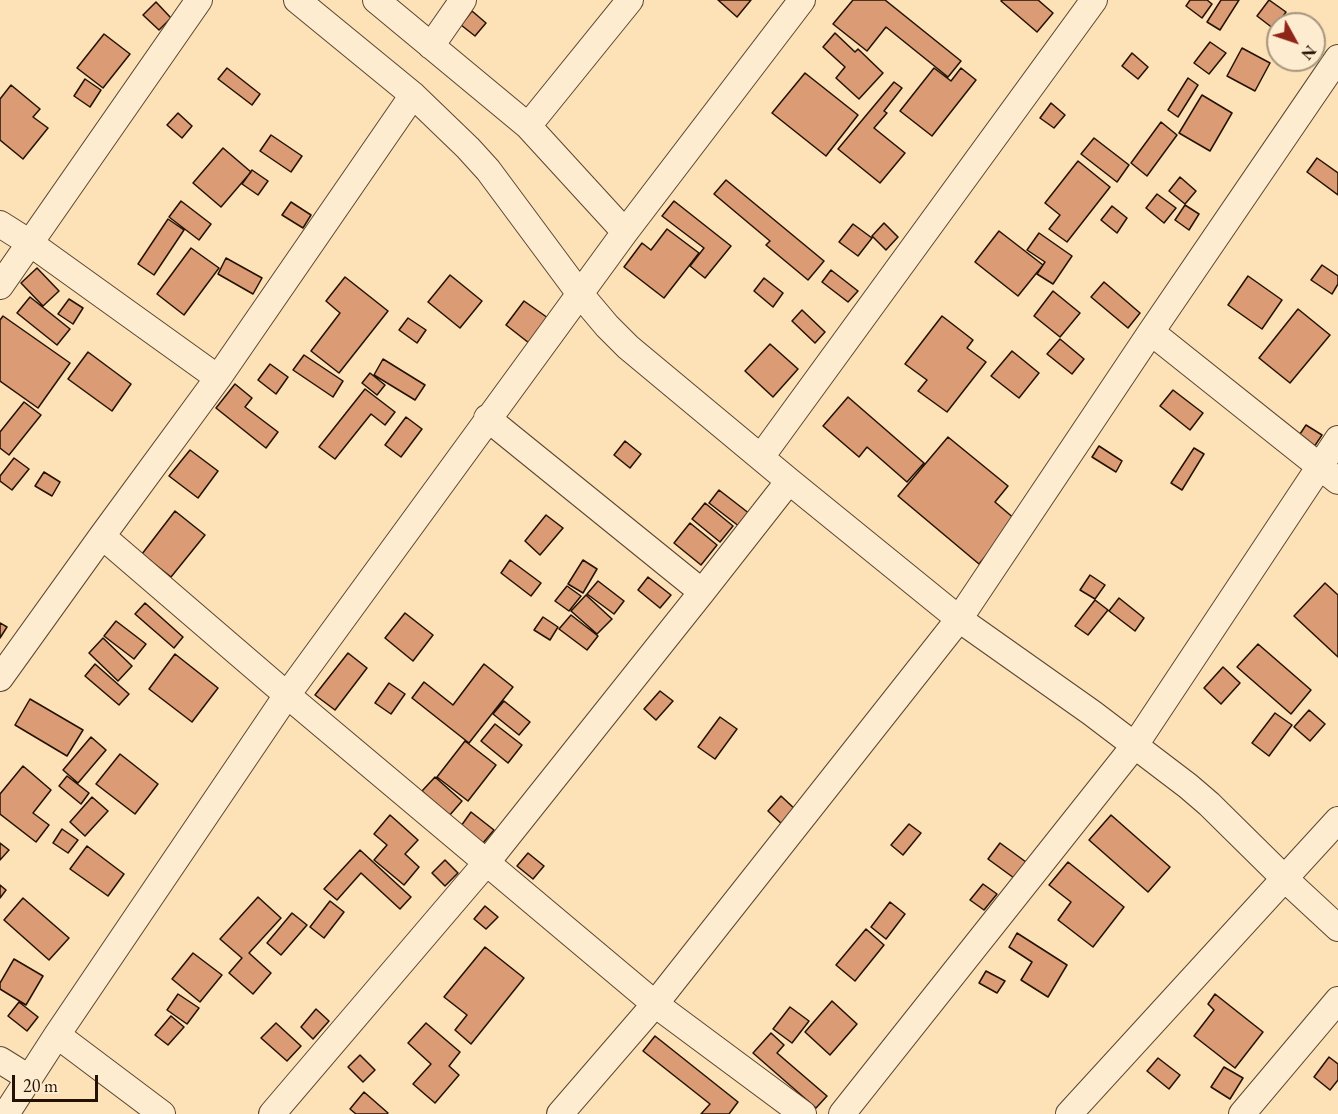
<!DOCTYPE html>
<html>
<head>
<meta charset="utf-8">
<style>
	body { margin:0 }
	#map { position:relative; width:1338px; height:1114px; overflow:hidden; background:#fde1b7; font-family:"EB Garamond",serif }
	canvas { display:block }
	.north { position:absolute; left:1266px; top:12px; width:60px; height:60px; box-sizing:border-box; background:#feecd0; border:2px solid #a6957e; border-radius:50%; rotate:130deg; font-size:16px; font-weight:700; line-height:24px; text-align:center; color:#231203 }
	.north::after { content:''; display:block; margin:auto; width:21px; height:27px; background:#8f2418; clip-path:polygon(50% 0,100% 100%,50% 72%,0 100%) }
	.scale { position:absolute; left:12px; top:1075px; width:86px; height:27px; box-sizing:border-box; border:3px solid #231203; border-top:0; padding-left:8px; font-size:18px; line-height:21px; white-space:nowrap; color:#231203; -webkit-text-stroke:4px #feecd0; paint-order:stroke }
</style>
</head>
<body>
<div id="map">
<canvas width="1338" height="1114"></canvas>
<div class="north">N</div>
<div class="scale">20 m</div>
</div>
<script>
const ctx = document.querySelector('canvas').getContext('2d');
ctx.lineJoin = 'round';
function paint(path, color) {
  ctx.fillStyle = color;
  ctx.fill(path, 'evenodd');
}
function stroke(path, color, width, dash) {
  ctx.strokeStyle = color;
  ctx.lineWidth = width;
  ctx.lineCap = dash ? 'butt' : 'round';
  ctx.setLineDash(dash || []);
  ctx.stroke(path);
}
const building = new Path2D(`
	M718 0H751L737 17Z
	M853 0H885L961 61 948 77 886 27 867 51 833 24Z
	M1002 0H1038L1053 13 1037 32 1001 1Z
	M1190 0H1207L1212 4 1202 18 1186 6Z
	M1221 0H1239L1220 30 1207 22Z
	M1269 0 1286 12 1274 29 1257 16Z
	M156 2 171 18 159 30 143 15Z
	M472 11 486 23 475 36 461 25Z
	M835 33 855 52 858 49 883 73 859 99 836 78 845 67 823 47Z
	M104 34 130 54 103 88 77 68Z
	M1210 42 1226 53 1209 74 1194 63Z
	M1242 48 1270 63 1255 91 1227 76Z
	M1132 53 1148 67 1138 79 1122 66Z
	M227 68 260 94 252 105 218 79Z
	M934 68 951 81 961 68 976 80 932 136 900 111Z
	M805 73 858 115 826 156 772 113Z
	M1188 78 1198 85 1178 117 1168 110Z
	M85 79 101 90 90 107 74 96Z
	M894 82 902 88 884 111 887 113 874 128 905 153 880 183 838 149Z
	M11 85 40 109 33 117 48 128 23 159 0 140V99Z
	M1202 95 1232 113 1210 151 1179 133Z
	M1051 103 1065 115 1054 128 1040 118Z
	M178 113 192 126 182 138 167 125Z
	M1161 122 1177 135 1147 176 1131 163Z
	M271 135 302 156 291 172 260 151Z
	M1094 138 1129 165 1117 182 1081 154Z
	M223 148 251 172 221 207 193 183Z
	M1317 158 1338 173V195L1307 172Z
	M1078 161 1110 187 1067 242 1049 229 1060 215 1045 203Z
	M252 170 268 181 258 195 242 184Z
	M1180 177 1196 191 1185 204 1169 191Z
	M726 180 824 261 808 280 766 245 770 241 714 194Z
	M1157 194 1176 208 1164 223 1146 208Z
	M181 201 211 224 199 240 169 217Z
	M674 201 731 246 705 278 690 266 704 248 662 216Z
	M291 202 311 215 303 228 282 215Z
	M1185 205 1199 214 1189 230 1175 220Z
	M1112 206 1127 218 1117 233 1101 220Z
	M168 219 184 230 154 275 138 264Z
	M884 223 898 237 886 250 872 236Z
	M853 224 872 238 858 256 839 242Z
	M667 229 699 253 664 298 624 267 642 243 651 250Z
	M999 231 1043 265 1018 296 975 262Z
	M1039 233 1072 256 1053 284 1037 274 1045 262 1027 250Z
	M191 248 219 268 184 315 157 294Z
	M226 258 262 278 253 294 218 274Z
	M1322 265 1338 276V284L1332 294 1311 280Z
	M37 268 59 291 43 306 21 283Z
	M831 270 858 291 848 302 822 282Z
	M450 275 482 301 460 328 428 302Z
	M1248 276 1282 300 1262 329 1228 305Z
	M345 277 388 311 339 373 311 351 340 313 326 301Z
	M764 278 783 293 773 307 754 291Z
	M1104 282 1140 313 1128 328 1091 297Z
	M1053 291 1080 313 1060 337 1034 316Z
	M30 297 70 329 57 345 17 313Z
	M69 299 83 308 73 324 58 314Z
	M524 301 548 318 529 343 506 325Z
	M1298 309 1330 335 1290 383 1259 358Z
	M802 310 825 332 815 343 792 321Z
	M3 316 70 363 38 408 0 381V320Z
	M942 316 973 340 967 348 986 362 947 412 918 391 927 380 905 364Z
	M408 318 426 330 417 343 399 330Z
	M1060 339 1084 359 1072 374 1047 354Z
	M770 344 798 369 773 397 745 371Z
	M1012 351 1039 373 1019 398 991 376Z
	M88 352 131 384 112 411 68 379Z
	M304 355 343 381 333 397 293 370Z
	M383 359 425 385 415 400 374 375Z
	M270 364 288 377 276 394 258 380Z
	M370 373 385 385 377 395 362 383Z
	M235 384 252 398 245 407 278 432 266 448 216 408Z
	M365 389 395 412 385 425 371 414 335 459 319 447Z
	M1173 390 1203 413 1190 430 1160 406Z
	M848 397 924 463 907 482 867 447 859 457 823 426Z
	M24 402 41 415 9 455 0 448V432Z
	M406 417 422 429 401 457 385 445Z
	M1306 425 1322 435 1314 447 1298 437Z
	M948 437 1008 486 995 502 1016 520 979 564 898 496Z
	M625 441 641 454 630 468 614 455Z
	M1099 446 1122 461 1116 472 1092 457Z
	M1194 448 1204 454 1182 490 1171 483Z
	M190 450 218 471 198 498 169 476Z
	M14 458 29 469 12 490 0 481V476Z
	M44 472 60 482 52 496 35 486Z
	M719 490 750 514 740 527 709 503Z
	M705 503 733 526 720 542 692 519Z
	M175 511 205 535 171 577 142 554Z
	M546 515 563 528 540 555 525 541Z
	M690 523 717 545 701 565 674 543Z
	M510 560 541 583 531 596 501 573Z
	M583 560 597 569 583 593 568 584Z
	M1090 575 1105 585 1095 599 1080 590Z
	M648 577 671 595 660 608 638 590Z
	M598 581 624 601 614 614 587 594Z
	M1325 583 1338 595V657L1294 616Z
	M567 586 581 596 569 611 555 601Z
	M586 595 612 619 597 634 571 611Z
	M1119 598 1144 618 1135 631 1109 611Z
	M1095 600 1108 610 1088 635 1075 626Z
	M145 603 183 637 174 648 135 614Z
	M405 613 433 635 413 661 385 638Z
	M571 615 598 636 587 650 559 629Z
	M543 617 558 627 550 640 534 630Z
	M116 621 146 644 134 659 104 636Z
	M0 623 7 627 0 638Z
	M103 638 132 666 118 681 89 653Z
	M1258 644 1311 690 1291 714 1237 667Z
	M348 653 367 668 335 710 315 695Z
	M175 654 218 688 192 722 149 689Z
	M95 664 129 694 119 705 85 676Z
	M484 664 513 687 469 743 412 698 424 682 453 705Z
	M1223 667 1240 683 1221 704 1204 688Z
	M389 683 405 694 391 714 375 703Z
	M660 691 673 701 656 720 644 709Z
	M30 699 83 730 67 756 15 725Z
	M504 701 530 722 519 735 493 714Z
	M1309 710 1325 724 1310 741 1294 727Z
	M1275 713 1292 725 1269 756 1252 743Z
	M720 717 737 729 715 759 698 747Z
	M495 724 522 745 508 763 481 741Z
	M91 737 106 750 78 783 63 770Z
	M465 741 496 765 468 801 437 777Z
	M120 754 158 784 135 814 96 784Z
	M23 766 51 790 33 813 49 825 36 842 0 814V794Z
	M67 776 89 793 81 804 59 786Z
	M435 777 462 801 449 816 422 791Z
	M781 796 797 811 784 826 768 811Z
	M92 797 108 811 85 836 70 822Z
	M471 812 494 830 483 843 461 826Z
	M390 815 418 840 405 854 419 867 404 885 374 860 387 845 374 834Z
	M1111 815 1170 867 1148 892 1089 840Z
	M909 824 921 833 903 855 891 845Z
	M62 829 78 840 68 853 53 843Z
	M0 843 9 850 0 860Z
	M1000 843 1026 862 1014 878 988 859Z
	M87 846 124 874 108 896 70 869Z
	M360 850 411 897 400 909 361 873 337 900 324 889Z
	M528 853 544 866 533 879 517 866Z
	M445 860 458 873 445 886 432 873Z
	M1068 862 1124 907 1093 947 1058 920 1071 902 1049 885Z
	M983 884 997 894 984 910 970 900Z
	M0 885 6 890 0 898Z
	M258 897 281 918 249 953 271 973 253 994 229 973 242 958 220 939Z
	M23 898 69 938 49 960 4 920Z
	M330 901 344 912 324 938 310 927Z
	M890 902 905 914 886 939 871 927Z
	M485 906 498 917 486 929 474 919Z
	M292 913 307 925 281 955 267 943Z
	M866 929 884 945 855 981 836 965Z
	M1017 933 1067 965 1048 997 1021 980 1032 962 1009 947Z
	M485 947 524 978 471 1044 455 1030 467 1015 444 997Z
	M193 953 222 975 200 1002 172 979Z
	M14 959 43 976 26 1005 0 989V983Z
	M986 971 1005 981 997 993 979 983Z
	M178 994 199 1008 187 1024 167 1010Z
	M1215 994 1263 1032 1235 1068 1194 1036 1214 1010 1208 1004Z
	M832 1001 857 1024 830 1055 805 1032Z
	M19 1002 38 1017 27 1031 8 1016Z
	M790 1007 809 1021 792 1043 773 1029Z
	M316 1009 329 1021 313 1039 301 1027Z
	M171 1016 184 1027 168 1045 155 1035Z
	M276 1023 301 1046 287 1061 261 1038Z
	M426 1023 460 1052 449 1066 459 1075 435 1103 413 1084 431 1064 408 1043Z
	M771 1033 784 1045 777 1053 827 1096 816 1108 753 1053Z
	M655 1036 738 1102 729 1114H701L710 1104 643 1051Z
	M360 1055 375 1070 363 1082 348 1067Z
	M1329 1057 1338 1064V1080L1330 1090 1314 1077Z
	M1158 1058 1180 1075 1169 1089 1147 1071Z
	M1224 1067 1243 1078 1230 1099 1211 1087Z
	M364 1092 388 1113 387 1114H356L350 1109Z`);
paint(building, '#da9b75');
stroke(building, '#231203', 1.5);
const street = new Path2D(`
	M297 0 413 95 468 148 488 170 580 294 607 326 628 347 789 481 959 619 1092 713 1188 786 1209 804 1284 878 1338 928
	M376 0 528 126 625 232
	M431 46 463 0
	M528 126 630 0
	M0 224 30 243 218 378
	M0 286 199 0
	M1151 332 1338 481
	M487 418 702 592
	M761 457 1094 0
	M102 536 287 695 655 1004 803 1114
	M0 678 102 536 218 378 413 95
	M57 1035 162 1114
	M0 1060 29 1078
	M6 1114 57 1035 287 695 625 232 802 0
	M272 1114 487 862 702 592 789 481
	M560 1114 655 1004 959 619 1151 332 1338 58
	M842 1114 1135 745 1338 439
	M1069 1114 1338 820
	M1242 1114 1338 1000`);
stroke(street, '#5a4630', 28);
stroke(street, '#feecd0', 26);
</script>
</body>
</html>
